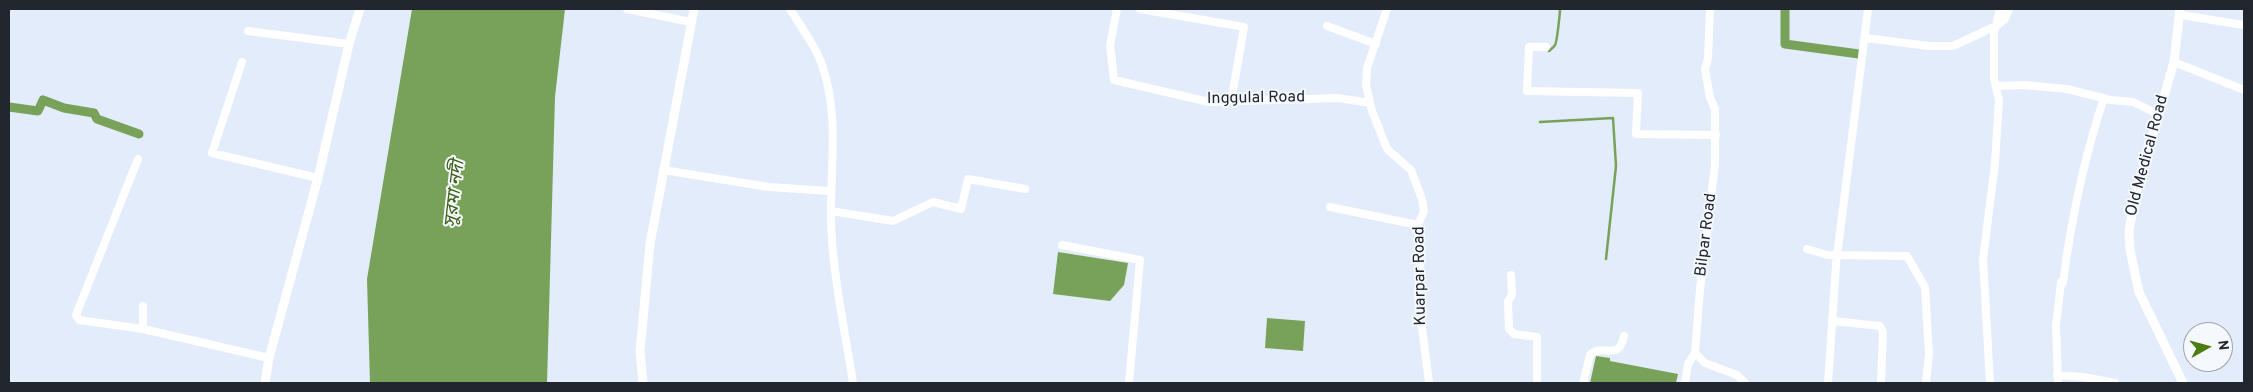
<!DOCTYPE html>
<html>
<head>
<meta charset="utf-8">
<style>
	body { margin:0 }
	#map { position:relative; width:2253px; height:392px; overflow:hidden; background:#e3ecfa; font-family:Overpass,sans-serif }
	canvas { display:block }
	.frame { position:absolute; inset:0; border:10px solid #21262f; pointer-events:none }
	.north { position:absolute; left:2183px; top:322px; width:50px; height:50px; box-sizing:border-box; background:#f5f8fd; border:1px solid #a0a4ab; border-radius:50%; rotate:83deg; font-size:14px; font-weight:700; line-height:20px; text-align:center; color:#21262f }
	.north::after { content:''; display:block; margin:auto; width:18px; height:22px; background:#4a7e11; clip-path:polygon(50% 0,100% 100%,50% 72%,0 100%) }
</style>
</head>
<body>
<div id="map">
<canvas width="2253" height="392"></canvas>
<div class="frame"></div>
<div class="north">N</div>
</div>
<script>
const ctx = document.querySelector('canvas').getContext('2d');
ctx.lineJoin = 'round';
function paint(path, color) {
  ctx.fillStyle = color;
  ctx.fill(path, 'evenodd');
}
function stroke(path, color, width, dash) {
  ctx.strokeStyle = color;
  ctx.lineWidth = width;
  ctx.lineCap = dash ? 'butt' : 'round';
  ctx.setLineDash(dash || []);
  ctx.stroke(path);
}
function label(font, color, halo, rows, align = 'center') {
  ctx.font = font + ' Overpass,"Noto Sans Bengali",sans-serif';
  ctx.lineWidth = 4;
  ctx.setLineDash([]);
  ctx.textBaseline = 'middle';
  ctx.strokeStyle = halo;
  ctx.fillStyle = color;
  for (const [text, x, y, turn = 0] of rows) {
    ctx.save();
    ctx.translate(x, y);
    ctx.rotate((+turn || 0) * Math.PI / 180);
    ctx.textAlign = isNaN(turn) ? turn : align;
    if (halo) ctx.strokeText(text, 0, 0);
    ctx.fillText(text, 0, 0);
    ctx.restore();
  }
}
paint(new Path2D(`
	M412 9H565L555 97 547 383H370L367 279Z
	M1058 252 1128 263 1124 285 1110 301 1053 294Z
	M1267 318 1305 321 1303 351 1265 348Z
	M1596 356 1610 358V361L1678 374 1676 383H1590Z`), '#78a259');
stroke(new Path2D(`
	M1549 51C1551 49 1554 47 1555 45 1557 43 1560 12 1560 9
	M1540 122 1613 118 1616 166 1606 259`), '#78a259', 2.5);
stroke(new Path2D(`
	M1785 9V44L1859 54
	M9 107 38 111 43 100 64 108 94 113 97 119 139 134`), '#78a259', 9);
stroke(new Path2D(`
	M627 9 691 22
	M790 9C800 26 816 46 822 65 842 121 827 182 832 240 835 288 846 336 853 383
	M1117 9 1110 45 1114 80 1209 102 1338 98 1370 103
	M1140 9 1244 27 1231 102
	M1387 9 1367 68 1366 85 1372 111 1385 144 1388 150 1411 170 1422 199 1424 211 1418 225 1420 273 1418 296 1429 383
	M1710 9 1708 58 1705 69 1710 98 1715 109V165L1700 289 1695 353 1705 363 1737 375 1745 383
	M2181 15 2244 25
	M1327 26 1376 44
	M248 31 349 44
	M1866 38 1929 46H1953L1996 26 2005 19 2009 9
	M1546 47H1529L1527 91 1638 93 1636 134 1716 135
	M242 62 212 153 318 178
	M2174 62 2244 90
	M1996 86 2024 85 2067 89 2111 100 2133 102 2158 114
	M138 159 76 315 79 320 143 329 269 358
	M663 170 769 187 830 191
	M1330 207 1418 225
	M831 211 893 221 933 202 961 209 968 179 1025 189
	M1062 245 1140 260 1129 383
	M1807 249 1827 255 1907 256 1925 287 1929 354 1926 383
	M1511 275 1512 295 1508 301 1509 329 1514 334 1537 337V383
	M143 306V329
	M1833 321 1880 326 1883 332 1881 383
	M2057 375 2083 377 2115 383
	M1583 383 1590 355C1602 342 1619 363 1624 336
	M1685 383 1688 364 1695 353
	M1828 383 1836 264 1868 9
	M1990 383 1983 259 1995 163 1999 100 1994 79V33L2000 9
	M2058 383 2056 325 2061 282 2063 283C2071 220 2084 158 2104 98`), '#fff', 8);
stroke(new Path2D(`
	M2180 9 2174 62 2136 193 2129 231 2130 250 2139 292 2183 383
	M265 383 269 358 318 178 349 44 360 9
	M643 383 640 351 650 244 694 9`), '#fff', 9);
label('16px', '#21262f', '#f5f8fd', [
	["Inggulal Road",1256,99,-1],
	["Old Medical Road",2148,156,-75],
	["Bilpar Road",1707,235,-83],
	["Kuarpar Road",1421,276,-91]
]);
label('italic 18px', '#3a6114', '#f5f8fd', [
	["সুরমা নদী",456,194,-83]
]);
</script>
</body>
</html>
